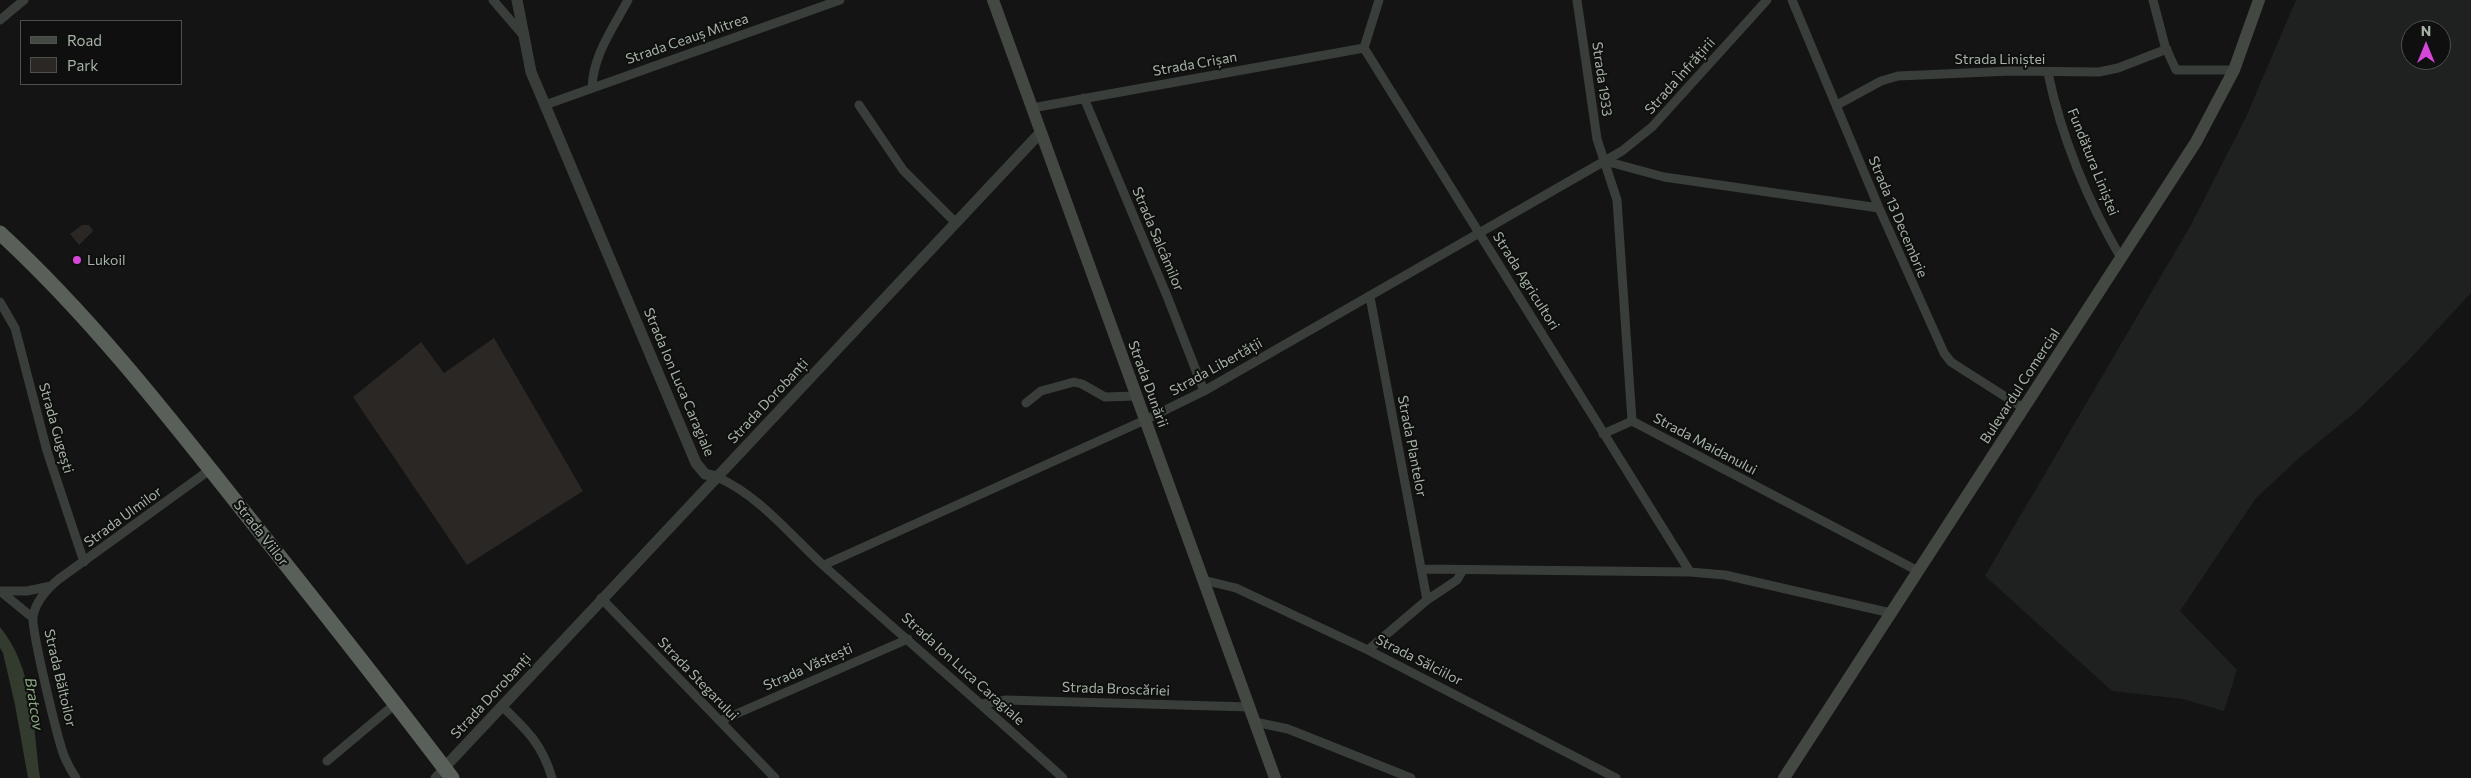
<!DOCTYPE html>
<html>
<head>
<meta charset="utf-8">
<style>
	body { margin:0 }
	#map { position:relative; width:2471px; height:778px; overflow:hidden; background:#131413; font-family:Commissioner,sans-serif }
	canvas { display:block }
	.legend { position:absolute; left:20px; top:20px; width:162px; height:65px; box-sizing:border-box; background:#0e0f0e; border:1px solid #4b514b; margin:0; padding:6px 9px; list-style:none; font-size:15px; color:#a6b3a6 }
	.legend li { display:flex; align-items:center; gap:10px; height:25px }
	.legend b { width:25px; border:1px solid #4b514b }
	.north { position:absolute; left:2401px; top:20px; width:50px; height:50px; box-sizing:border-box; background:#0e0f0e; border:1px solid #4b514b; border-radius:50%; rotate:0deg; font-size:14px; font-weight:700; line-height:20px; text-align:center; color:#a6b3a6 }
	.north::after { content:''; display:block; margin:auto; width:18px; height:22px; background:#d546d9; clip-path:polygon(50% 0,100% 100%,50% 72%,0 100%) }
</style>
</head>
<body>
<div id="map">
<canvas width="2471" height="778"></canvas>
<ul class="legend">
<li><b style="height:6px;background:#434843"></b>Road</li>
<li><b style="height:14px;background:#2b2724"></b>Park</li>
</ul>
<div class="north">N</div>
</div>
<script>
const ctx = document.querySelector('canvas').getContext('2d');
ctx.lineJoin = 'round';
function paint(path, color) {
  ctx.fillStyle = color;
  ctx.fill(path, 'evenodd');
}
function stroke(path, color, width, dash) {
  ctx.strokeStyle = color;
  ctx.lineWidth = width;
  ctx.lineCap = dash ? 'butt' : 'round';
  ctx.setLineDash(dash || []);
  ctx.stroke(path);
}
function label(font, color, halo, rows, align = 'center') {
  ctx.font = font + ' Commissioner,sans-serif';
  ctx.lineWidth = 4;
  ctx.setLineDash([]);
  ctx.textBaseline = 'middle';
  ctx.strokeStyle = halo;
  ctx.fillStyle = color;
  for (const [text, x, y, turn = 0] of rows) {
    ctx.save();
    ctx.translate(x, y);
    ctx.rotate((+turn || 0) * Math.PI / 180);
    ctx.textAlign = isNaN(turn) ? turn : align;
    if (halo) ctx.strokeText(text, 0, 0);
    ctx.fillText(text, 0, 0);
    ctx.restore();
  }
}
paint(new Path2D(`
	M2296 0H2471V293L2407 362 2358 410 2298 459 2256 498 2180 611 2237 670 2224 711 2183 699 2112 691 1985 576 2192 223 2246 117ZM2411 30H2441V60H2411Z`), '#1f2120');
paint(new Path2D(`
	M82 225H89L93 231 79 245 70 234Z
	M494 338 583 491 467 565 353 397 421 342 444 373Z`), '#2b2724');
paint(new Path2D(`
	M0 627C34 668 33 727 40 778H28L15 705 3 653 0 648Z`), '#323b2e');
stroke(new Path2D(`
	M493 0 524 36
	M1379 0 1364 48 1690 572
	M1577 0 1597 139 1617 200 1632 421 1918 571
	M1792 0 1879 208 1944 353 1951 362 2023 408
	M2153 0 2165 46 2176 70H2234
	M0 20 24 0
	M2048 73C2061 136 2088 202 2121 258
	M592 88C593 55 613 28 628 0
	M1084 98 1167 296 1204 391
	M545 105 840 0
	M859 105 903 170 955 222
	M1837 105 1881 81 1898 76 2011 71 2099 72 2118 68 2167 49
	M1032 108 1364 48
	M1605 161 1664 177 1879 208
	M1370 297 1427 600
	M0 302 15 328 47 451 84 562
	M1026 403 1041 391 1074 382 1082 384 1105 397 1136 396
	M1603 434 1632 421
	M717 477C760 496 790 535 824 566 903 637 984 706 1063 778
	M824 565 1145 420 1204 391 1622 151 1652 127 1767 0
	M1422 569 1690 572 1725 575 1891 613
	M1203 580 1236 588 1368 650 1616 778
	M0 591H27L51 586
	M0 591 33 618
	M601 598 775 778
	M1368 650 1427 600 1457 580 1463 570
	M982 704 1006 700 1250 707
	M502 706C527 730 542 744 552 778
	M720 721 908 639
	M1255 722 1288 729 1411 778
	M327 761 395 704
	M76 778C72 772 68 765 65 758 58 742 31 629 33 616 36 601 48 588 59 579L211 469
	M435 778 444 768`), '#393e3a', 9);
stroke(new Path2D(`
	M517 0 531 72 545 105 696 463 705 474 717 477
	M444 768 1041 132`), '#393e3a', 11);
stroke(new Path2D(`
	M993 0 1275 778
	M1784 778 2196 142 2234 70 2259 0`), '#434843', 12);
stroke(new Path2D(`
	M0 233C90 316 165 412 241 508 312 597 383 687 452 778`), '#596059', 15);
for (const [x, y, r, color] of [
	[77,260,5,"#d546d9"]
]) {
  const dot = new Path2D();
  dot.arc(x, y, r, 0, 2 * Math.PI);
  ctx.fillStyle = color;
  ctx.fill(dot);
  stroke(dot, '#0e0f0e', 2);
}
label('14px', '#a6b3a6', '#0e0f0e', [
	["Strada Ceauș Mitrea",687,39,-19],
	["Strada Liniștei",2000,59],
	["Strada Crișan",1195,64,-10],
	["Strada Înfrățirii",1680,76,-48],
	["Strada 1933",1602,79,82],
	["Fundătura Liniștei",2093,162,68],
	["Strada 13 Decembrie",1898,217,67],
	["Strada Salcâmilor",1158,239,67],
	["Strada Agricultori",1526,281,58],
	["Strada Libertății",1216,367,-29],
	["Strada Ion Luca Caragiale",679,382,67],
	["Strada Dunării",1148,384,70],
	["Bulevardul Comercial",2020,386,-57],
	["Strada Dorobanți",768,401,-47],
	["Strada Gugești",56,428,74],
	["Strada Maidanului",1705,444,28],
	["Strada Plantelor",1412,446,79],
	["Strada Ulmilor",123,517,-36],
	["Strada Viilor",261,533,52],
	["Strada Sălciilor",1419,660,27],
	["Strada Văstești",808,667,-24],
	["Strada Ion Luca Caragiale",963,669,42],
	["Strada Băltoilor",60,678,77],
	["Strada Stegarului",698,679,46],
	["Strada Broscăriei",1116,689,2],
	["Strada Dorobanți",491,696,-47]
]);
label('14px', '#a6b3a6', '#0e0f0e', [
	["Lukoil",87,260]
], 'left');
label('italic 15px', '#8aaa81', '#0e0f0e', [
	["Bratcov",34,704,81]
]);
</script>
</body>
</html>
